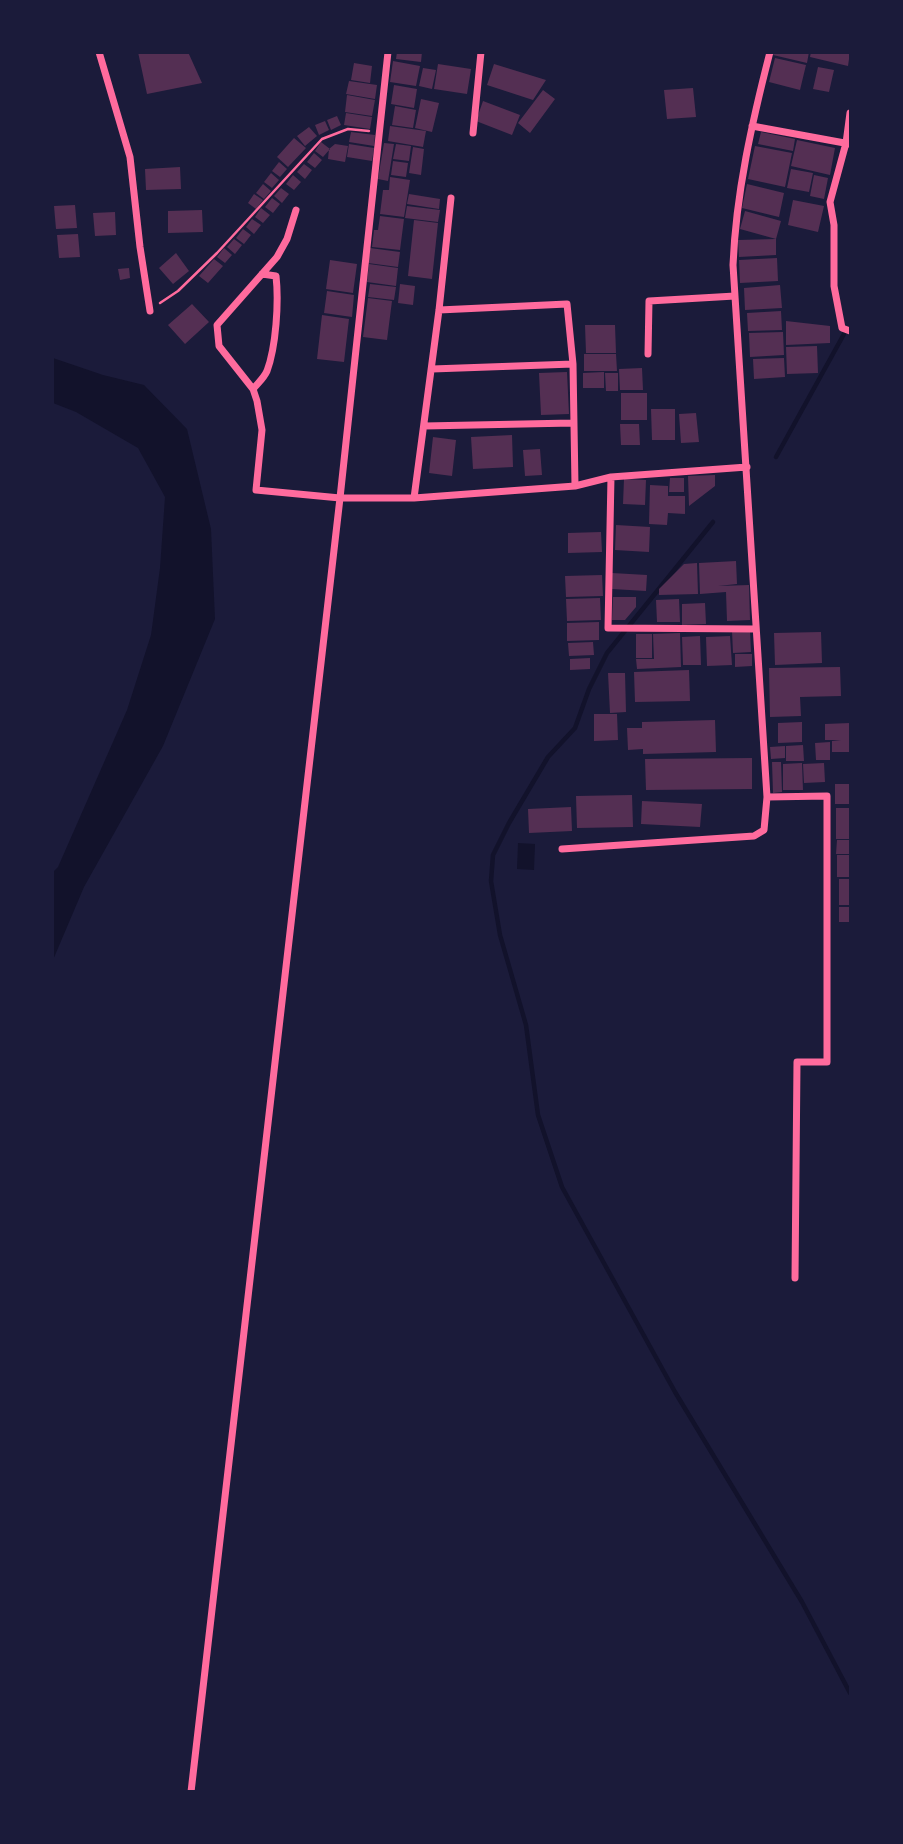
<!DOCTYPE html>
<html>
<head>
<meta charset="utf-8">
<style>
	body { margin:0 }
	#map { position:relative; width:903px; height:1844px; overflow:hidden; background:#1b1b3a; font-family:Lato,sans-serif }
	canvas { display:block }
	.frame { position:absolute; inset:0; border:54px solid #1b1b3a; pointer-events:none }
</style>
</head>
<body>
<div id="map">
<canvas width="903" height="1844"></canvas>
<div class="frame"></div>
</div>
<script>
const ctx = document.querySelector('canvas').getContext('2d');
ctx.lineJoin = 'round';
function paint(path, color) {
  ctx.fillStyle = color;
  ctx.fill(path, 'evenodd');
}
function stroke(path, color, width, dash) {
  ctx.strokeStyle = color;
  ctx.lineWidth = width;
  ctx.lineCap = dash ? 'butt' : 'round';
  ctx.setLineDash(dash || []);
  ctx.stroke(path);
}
paint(new Path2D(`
	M53 358 103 375 144 385 187 429 211 529 215 619 163 746 84 887 53 960V872L58 867 127 710 151 635 160 568 165 497 138 448 76 412 53 403Z
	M518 843 535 844 534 870 517 869Z`), '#12122b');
stroke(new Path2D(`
	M776 457 844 334
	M713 522 607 653 589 689 575 728 548 757 509 823 493 855 491 881 500 935 526 1025 538 1115 562 1187 675 1392 802 1602 850 1693`), '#12122b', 4.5);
paint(new Path2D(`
	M138 52H188L202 83 147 94Z
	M397 52H422L421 62 396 59Z
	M774 52H809L807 63 773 55Z
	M811 52H850L848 66 810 57Z
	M775 58 806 65 800 90 769 82Z
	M393 61 420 66 416 86 390 82Z
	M354 63 372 66 370 83 351 80Z
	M438 64 471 69 467 94 434 89Z
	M494 64 546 80 533 100 487 85Z
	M818 67 834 70 829 92 813 89Z
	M423 68 436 70 432 89 419 86Z
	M349 81 377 85 375 99 346 94Z
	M394 85 417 89 414 108 391 104Z
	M693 88 696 117 667 119 664 90Z
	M543 90 555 99 530 133 518 123Z
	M347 95 375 100 372 116 345 112Z
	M421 99 439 103 432 132 415 128Z
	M483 101 520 115 512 135 476 121Z
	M395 106 416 110 413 128 392 125Z
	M346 113 372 117 370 129 344 125Z
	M337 116 341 125 331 130 327 120Z
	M325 121 329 130 319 135 315 125Z
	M390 126 426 131 423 147 388 141Z
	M309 127 317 136 305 146 297 136Z
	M351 132 375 135 374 146 349 142Z
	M761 132 795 139 793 151 758 144Z
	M294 138 306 148 288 167 277 157Z
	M797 140 835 148 830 175 791 166Z
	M321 142 330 149 323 157 315 151Z
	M384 143 394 144 388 181 378 179Z
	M335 144 348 146 345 162 328 159 329 149Z
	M349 144 374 148 372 161 347 157Z
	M396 144 411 146 409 161 393 159Z
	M755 146 792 153 785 187 748 179Z
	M413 147 424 149 421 175 409 173Z
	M314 153 322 160 315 168 307 162Z
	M393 161 408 163 406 177 391 175Z
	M279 162 287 169 280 177 272 171Z
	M304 164 312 170 305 179 297 172Z
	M180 167 181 189 146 190 145 169Z
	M791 169 813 173 809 192 787 188Z
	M271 173 279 180 272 188 264 182Z
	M293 175 301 182 294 190 286 184Z
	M814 175 828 178 824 199 810 196Z
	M390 177 410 180 404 217 380 214 383 190H389Z
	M263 184 271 191 264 199 256 193Z
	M747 184 784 193 779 217 742 208Z
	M281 188 289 194 282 203 274 196Z
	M254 194 263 200 256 209 248 203Z
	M409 194 440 199 439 209 407 204Z
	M272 198 280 204 273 213 265 207Z
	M793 200 824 206 818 232 788 225Z
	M75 205 77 228 56 229 54 206Z
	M407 206 440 210 438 222 405 218Z
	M261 208 270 215 263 223 255 217Z
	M202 210 203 232 168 233V211Z
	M745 211 781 221 776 239 740 229Z
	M115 212 116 235 95 236 93 213Z
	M380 216 404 219 400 250 372 247 374 230H378Z
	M252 219 261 225 254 234 246 227Z
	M414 220 438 223 432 279 408 276Z
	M243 229 251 235 244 244 236 238Z
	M78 234 80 257 59 258 57 235Z
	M234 239 242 245 235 254 227 247Z
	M776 239V255L739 257 738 240Z
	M224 248 232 255 225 263 217 257Z
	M370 248 400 252 398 267 368 263Z
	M176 253 189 271 173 284 159 268Z
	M777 258 778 281 740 283 739 260Z
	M214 259 223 266 208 283 199 276Z
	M330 260 357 264 353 293 326 289Z
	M369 264 398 268 396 286 367 282Z
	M129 268 130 278 120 280 118 269Z
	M370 284 396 287 394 300 368 297Z
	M400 284 415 286 413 305 398 303Z
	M780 285 782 308 745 310 744 288Z
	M327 291 354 295 352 317 324 313Z
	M368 298 392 301 387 340 363 337Z
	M192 304 209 322 185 344 168 325Z
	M781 311 782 330 748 331 747 313Z
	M322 315 349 319 344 362 317 359Z
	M786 321 830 326V343L786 345Z
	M585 325H615L616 353H586Z
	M783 332 784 355 750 357 749 333Z
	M817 346 818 373 787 374 786 347Z
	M584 354H616L617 371H584Z
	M784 358 785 377 754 379 753 359Z
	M642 368 643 390H620L619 369Z
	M567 372 569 414 541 415 539 373Z
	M604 372V388H583V373Z
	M605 373H618V391H606Z
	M621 393H647V420H621Z
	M651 409H675V440H652Z
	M696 413 699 442 681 443 679 414Z
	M620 424H639L640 445H621Z
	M512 435 513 467 473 469 471 437Z
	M433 437 456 440 452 476 429 473Z
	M540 449 542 475 525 476 523 450Z
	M715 475V486L689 506 688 476Z
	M670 478H684V492H669Z
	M624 479 646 480 645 505 623 504Z
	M650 485 668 486V496H685V514L668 513 667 525 649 524Z
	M616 525 650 527 649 552 615 550Z
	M601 532 602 552 568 553V533Z
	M736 561 737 584 718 586 749 585 750 620 727 621 726 592 700 594 699 563Z
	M697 563 698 594 659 595V589L684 564Z
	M612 573 647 575 646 591 612 589Z
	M602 575 603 596 566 597 565 576Z
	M613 597H636V607L625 620H612Z
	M600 598 601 620 567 621 566 599Z
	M679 599 680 622H657L656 600Z
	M705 603 706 624 682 625V604Z
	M599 622V640L567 641V623Z
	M732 631H750L751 652 733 653Z
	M821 632 822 663 775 665 774 633Z
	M680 633 681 667 637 669 636 659H654L653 634Z
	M636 634H652V658H636Z
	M700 636 701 665H683L682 637Z
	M730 636 732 665 707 666 706 637Z
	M593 642 594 655 569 656 568 643Z
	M735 654H752V666L735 667Z
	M590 658V669L570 670V659Z
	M840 667 841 696 800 697 801 716 770 717 769 668Z
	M689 670 690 701 635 702 634 672Z
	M608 673H625L626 712 610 713Z
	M594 714H617L618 740 594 741Z
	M715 720 716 752 643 754V749L628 750 627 728H642V722Z
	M802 722V742L778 743V723Z
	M850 723V752H832V741L841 740H825V724Z
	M830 742V760H816L815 743Z
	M803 745 804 761H786V746Z
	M785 746V758L771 759 770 747Z
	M752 758V789L646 790 645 759Z
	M772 762H781L782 792 773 793Z
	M802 763 803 790H783V764Z
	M824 763 825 782 804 783 803 764Z
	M835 784H850V804H835Z
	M632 795 633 827 577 828 576 796Z
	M642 801 702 804 700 827 641 824Z
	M571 807 572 831 529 833 528 809Z
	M836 808H850V839H836Z
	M837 840H850V854H836Z
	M837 855H850V877H837Z
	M839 879H850V905H839Z
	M839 907H850V922H839Z`), '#542f53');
stroke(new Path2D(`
	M160 303 178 291 217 253 322 139 348 129 369 131`), '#ff6b9d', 2.5);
stroke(new Path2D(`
	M99 52 130 157 140 247 150 311
	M850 113 846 143 830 202 834 225V286L842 328 850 331
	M752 126 850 144
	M473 133 481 52
	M296 210 287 239 277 257 217 325 219 346 253 389 257 401 262 430 256 490 340 498H414L575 486 611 477 747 467
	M439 310 567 304 573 364 575 486
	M648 354 649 301 735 296
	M432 369 573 364
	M253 389C258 383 264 378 267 371 276 347 279 302 276 276L262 274
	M424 426 573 423
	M611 477 608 628 756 629
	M414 498 439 310 451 198
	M767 797 827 796V1062H797L795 1278
	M562 849 754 836 764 830 767 797 733 265C736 193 752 122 770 52
	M191 1792 340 498 388 52`), '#ff6b9d', 7);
</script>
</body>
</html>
